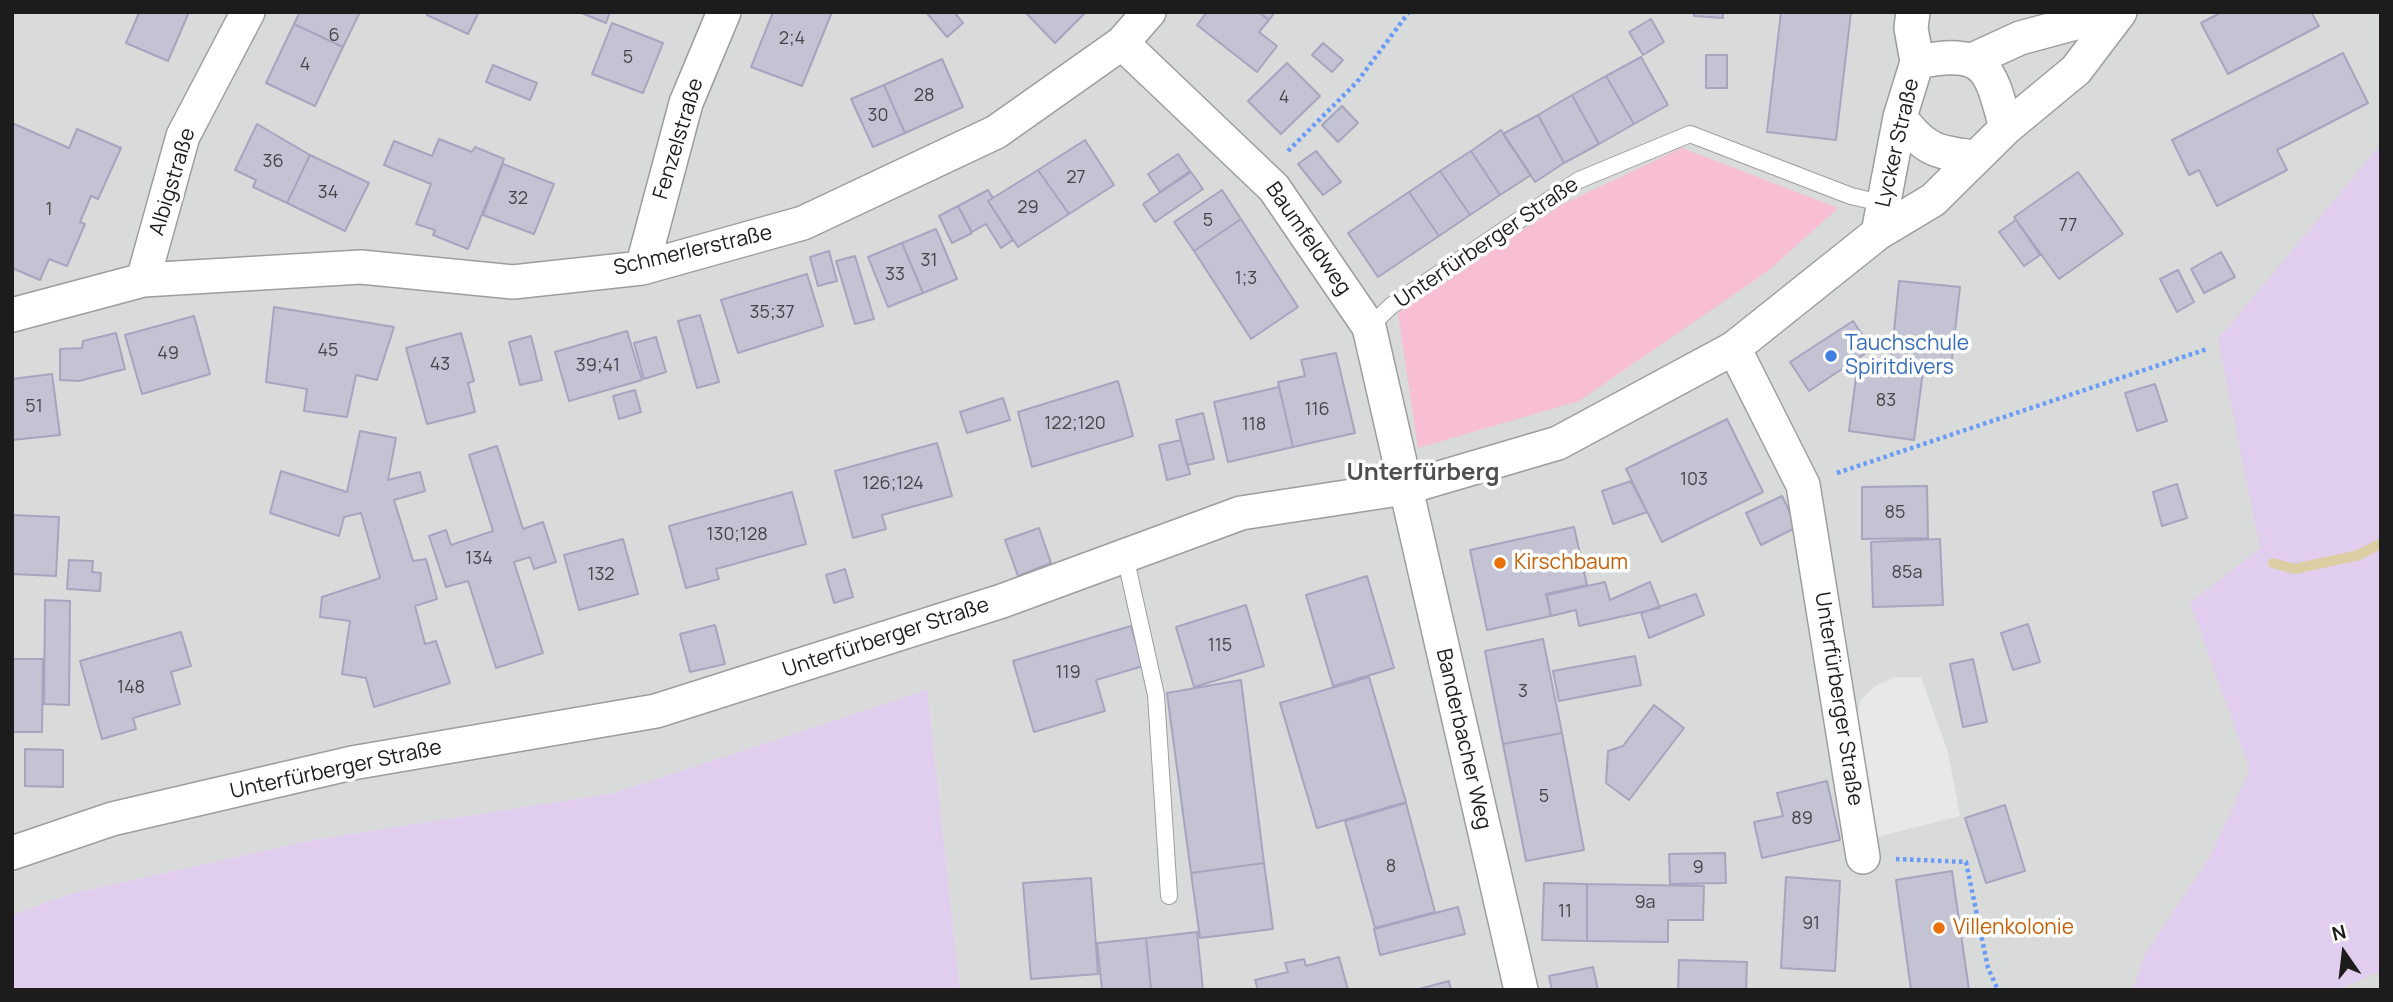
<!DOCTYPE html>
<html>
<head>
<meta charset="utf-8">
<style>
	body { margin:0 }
	#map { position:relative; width:2393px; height:1002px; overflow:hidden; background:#e5e2ee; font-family:Manrope,sans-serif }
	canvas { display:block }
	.frame { position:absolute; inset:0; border:14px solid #1c1c1c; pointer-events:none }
	.north { position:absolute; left:2309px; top:918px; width:70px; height:70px; -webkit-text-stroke:5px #fff; paint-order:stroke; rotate:346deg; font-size:19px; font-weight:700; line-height:28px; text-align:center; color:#1c1c1c }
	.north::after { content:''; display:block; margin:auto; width:24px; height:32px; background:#1c1c1c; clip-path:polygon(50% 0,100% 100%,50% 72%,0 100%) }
</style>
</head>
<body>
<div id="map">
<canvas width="2393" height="1002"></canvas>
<div class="frame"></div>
<div class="north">N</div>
</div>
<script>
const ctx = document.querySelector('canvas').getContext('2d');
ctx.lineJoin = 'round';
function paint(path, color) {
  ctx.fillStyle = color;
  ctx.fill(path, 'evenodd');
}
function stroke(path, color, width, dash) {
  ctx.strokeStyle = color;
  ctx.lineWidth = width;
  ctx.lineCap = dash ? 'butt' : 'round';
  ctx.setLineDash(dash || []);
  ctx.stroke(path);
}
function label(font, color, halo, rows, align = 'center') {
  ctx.font = font + ' Manrope,sans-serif';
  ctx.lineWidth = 7;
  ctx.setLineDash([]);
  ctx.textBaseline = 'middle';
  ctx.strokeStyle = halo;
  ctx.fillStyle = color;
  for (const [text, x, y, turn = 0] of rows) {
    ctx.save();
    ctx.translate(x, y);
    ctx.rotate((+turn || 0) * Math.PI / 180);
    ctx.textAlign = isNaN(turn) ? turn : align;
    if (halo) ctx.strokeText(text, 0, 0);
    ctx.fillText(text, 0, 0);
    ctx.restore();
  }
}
paint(new Path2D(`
	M12 12H2381V990H960L927 690 615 793 313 840 70 894 12 915Z`), '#d9dada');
paint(new Path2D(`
	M2381 144V973H2374L2340 990H2133L2146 952 2211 855 2250 769 2190 603 2260 548 2218 339Z
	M927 690 960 990H12V915L70 894 313 840 615 793Z`), '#e1cded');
paint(new Path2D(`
	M1682 148 1838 208 1768 271 1579 401 1418 448 1398 313 1561 205Z`), '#f8bed4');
paint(new Path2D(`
	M1895 677H1921L1948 752 1960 816 1873 838 1854 725 1861 700 1875 686Z`), '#e8e8e8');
stroke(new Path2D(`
	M2273 563 2294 569 2359 555 2381 543`), '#dbcea2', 10);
const building = new Path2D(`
	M136 12H189L168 61 126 43 139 13Z
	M300 12H360L343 47 294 24Z
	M429 12H479L468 34 427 15Z
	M579 12H610L606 23Z
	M773 12H832L802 86 751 67Z
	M926 12H954L963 23 947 37Z
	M1025 12H1086L1055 43Z
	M1207 12H1258L1269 20 1259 32 1277 46 1257 72 1197 25Z
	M1258 12H1275L1269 20Z
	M1694 12H1723V18L1694 16Z
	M1781 12H1851L1836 140 1767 132Z
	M2222 12H2311L2319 26 2228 74 2201 23Z
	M1651 19 1664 42 1643 55 1629 32Z
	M612 23 663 43 643 93 592 74Z
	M294 24 343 47 315 106 266 83Z
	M1323 43 1343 60 1332 72 1312 55Z
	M2343 53 2368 103 2277 150 2287 170 2217 206 2199 170 2189 175 2172 140Z
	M1706 55H1727V88H1706Z
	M1641 57 1668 105 1634 124 1606 76Z
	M942 59 963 107 905 133 884 85Z
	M1287 63 1320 96 1281 134 1248 101Z
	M493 65 537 83 530 100 486 82Z
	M1606 76 1634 124 1599 144 1572 95Z
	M884 85 905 133 873 147 851 99Z
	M1572 95 1599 144 1564 163 1538 115Z
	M1342 106 1358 123 1338 142 1322 125Z
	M1538 115 1564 163 1535 182 1503 134Z
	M12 123 69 148 77 129 121 148 98 199 91 196 80 222 85 224 67 266 49 259 40 280 12 268Z
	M257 124 310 155 287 203 253 187 256 180 235 170Z
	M1501 130 1531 175 1500 195 1471 151Z
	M439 139 472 152 475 147 504 159 468 249 433 235 435 230 416 224 431 184 384 165 394 141 432 156Z
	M1085 140 1114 185 1069 214 1038 170Z
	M1316 151 1341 182 1323 195 1298 164Z
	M1471 151 1500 195 1470 215 1440 171Z
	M1178 154 1190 171 1160 192 1148 174Z
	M310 155 369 183 345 231 287 203Z
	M503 164 554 184 534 234 483 215Z
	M1038 170 1069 214 1018 247 988 201Z
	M1440 171 1470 215 1439 236 1409 192Z
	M1191 172 1203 189 1155 222 1143 204Z
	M2078 172 2123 234 2059 279 2014 217Z
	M988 190 993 198 988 201 1013 240 1001 248 986 224 972 232 958 206Z
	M1222 190 1241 219 1194 251 1174 222Z
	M1409 192 1439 236 1378 277 1348 233Z
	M958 206 972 233 952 243 939 216Z
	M1241 219 1298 307 1251 339 1194 251Z
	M2016 220 2040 255 2024 266 1999 232Z
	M936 229 957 279 923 293 902 243Z
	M902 243 923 293 888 307 868 257Z
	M829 251 837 281 818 286 810 257Z
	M2221 252 2235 277 2204 293 2191 269Z
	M855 256 874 319 855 324 836 261Z
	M2178 270 2194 302 2177 312 2160 279Z
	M807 274 823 326 738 353 721 300Z
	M1899 281 1960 287 1951 367 1891 362Z
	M274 307 394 327 377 380 356 375 347 417 304 411 307 389 266 382Z
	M700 315 719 382 697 388 678 321Z
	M194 316 210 374 142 394 125 335Z
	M1853 321 1872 349 1809 391 1790 362Z
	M627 331 642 380 569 401 555 352Z
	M116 333 125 369 79 381 60 380V349L82 348 83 341Z
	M461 333 474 381 468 383 475 412 427 424 406 348Z
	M531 336 542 380 520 385 509 342Z
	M656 337 666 372 644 379 634 343Z
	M1336 353 1355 433 1293 447 1278 382 1305 376 1301 360Z
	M1858 362 1923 371 1914 440 1849 431Z
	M52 374 60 435 12 440V379Z
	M1118 381 1133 436 1032 467 1018 412Z
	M2155 384 2167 421 2137 431 2125 393Z
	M1279 387 1293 447 1228 462 1214 402Z
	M635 390 641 412 619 419 613 396Z
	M1003 398 1010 420 967 433 960 412Z
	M1203 413 1214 459 1187 465 1176 420Z
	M1727 419 1763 492 1662 542 1626 469Z
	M360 431 396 438 388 480 420 472 425 491 394 500 413 561 426 559 437 599 415 606 425 644 436 641 450 683 374 707 366 678 342 674 350 621 320 617 322 597 380 578 361 513 344 517 339 536 270 513 281 471 347 492Z
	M1181 440 1190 474 1167 480 1159 445Z
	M937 443 952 496 882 515 886 529 853 538 835 471Z
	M497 446 523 529 543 522 556 562 534 569 530 557 514 562 543 653 496 668 468 581 446 587 429 536 446 530 451 545 493 531 469 455Z
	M1631 481 1647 512 1613 524 1602 491Z
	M2177 484 2187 518 2162 526 2153 492Z
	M1927 486 1928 538 1862 539V487Z
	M792 492 806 544 716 569 719 579 686 588 669 526Z
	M1782 496 1797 527 1761 545 1746 513Z
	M12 515 59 517 56 576 12 574Z
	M1574 527 1587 585 1546 594 1551 616 1487 630 1470 550Z
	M1039 528 1051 563 1018 576 1005 540Z
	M623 539 638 594 579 610 564 555Z
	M1940 539 1943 605 1873 607 1871 542Z
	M69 560 93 561 92 572 101 573 100 591 67 589Z
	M845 569 853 597 834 603 826 575Z
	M1367 576 1394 668 1333 686 1306 595Z
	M1605 582 1610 600 1650 582 1660 608 1579 626 1576 610 1551 616 1547 595Z
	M1696 594 1704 615 1649 638 1641 613Z
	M45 600 70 601 69 705 44 704Z
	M1246 605 1264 666 1194 687 1176 627Z
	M2028 624 2040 662 2013 670 2001 633Z
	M715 625 725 664 690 672 680 634Z
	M1131 626 1143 666 1096 680 1105 711 1034 732 1013 661Z
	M181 632 191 666 171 672 180 704 133 718 136 729 102 739 80 661Z
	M1543 639 1562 733 1503 744 1485 651Z
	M1635 656 1641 685 1559 701 1553 671Z
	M12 659H43L42 732H12Z
	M1973 659 1987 722 1963 727 1950 664Z
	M1369 677 1406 802 1317 828 1280 703Z
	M1241 680 1264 863 1191 873 1167 693Z
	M1654 705 1684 728 1629 800 1606 783 1608 751 1623 746Z
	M1562 733 1584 850 1526 861 1503 744Z
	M25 749 63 750V787L25 786Z
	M1827 781 1840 840 1762 858 1754 822 1783 816 1777 793Z
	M1406 803 1435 912 1375 928 1345 821Z
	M2005 805 2025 871 1986 883 1965 818Z
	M1725 853 1726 883 1670 884 1669 854Z
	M1264 863 1273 929 1200 938 1191 873Z
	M1952 871 1969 990H1911L1896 880Z
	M1786 877 1840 881 1835 971 1781 968Z
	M1091 878 1098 974 1031 979 1023 883Z
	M1544 883 1587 884V941L1542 940Z
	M1587 884 1704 886 1703 920H1668V942L1587 941Z
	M1458 907 1465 934 1380 955 1374 929Z
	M1197 932 1203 990H1151L1146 938Z
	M1146 938 1151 990H1102L1097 943Z
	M1339 957 1348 990H1258L1255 980 1288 972 1285 963 1304 959 1306 966Z
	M1679 960 1747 962 1746 990H1678Z
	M1593 967 1598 990H1552L1549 976Z
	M1449 981 1451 990H1415Z`);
paint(building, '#c3c3d4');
stroke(building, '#a5a5bf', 2);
const service = new Path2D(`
	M1369 327 1391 306 1579 180 1690 134 1851 196 1885 204
	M1125 556 1156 695 1169 896`);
const minor = new Path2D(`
	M1122 43 1274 188 1369 327 1521 990
	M1972 60 2020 38 2116 12
	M1917 62C1987 48 1990 68 2006 128
	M1900 117C1924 150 1937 153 1976 157
	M1878 233 1900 117 1917 62 1911 28 1913 12
	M642 268 686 103 724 12
	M143 280 183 136 248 12
	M12 315 143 280 361 267 513 282 642 268 803 223 996 132 1122 43 1149 12
	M1734 348 1803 485 1863 857
	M12 853 112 819 352 763 656 711 1002 601 1241 513 1405 488 1558 443 1734 348 1878 233 1933 200 2006 128 2076 70 2120 12`);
stroke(service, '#9d9d9d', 18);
stroke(minor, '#9d9d9d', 36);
stroke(new Path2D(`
	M1288 151 1357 82 1409 12
	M1837 473 2207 349
	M1896 859 1966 862 1988 968 1998 990`), '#699bf8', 4.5, [3.5, 3.5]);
stroke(service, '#fff', 16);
stroke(minor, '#fff', 33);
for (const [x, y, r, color] of [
	[1831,356,7,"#3f7fe0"],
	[1500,563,7,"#e8710a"],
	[1939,928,7,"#e8710a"]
]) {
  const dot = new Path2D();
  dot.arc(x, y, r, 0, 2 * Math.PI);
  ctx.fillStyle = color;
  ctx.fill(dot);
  stroke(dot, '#fff', 2.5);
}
label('18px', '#46464a', null, [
	["6",334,36],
	["2;4",792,39],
	["5",628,58],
	["4",305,65],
	["28",924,96],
	["4",1284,98],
	["30",878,116],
	["36",273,162],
	["27",1076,178],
	["34",328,193],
	["32",518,199],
	["29",1028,208],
	["1",49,210],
	["5",1208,221],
	["77",2068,226],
	["31",929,261],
	["33",895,275],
	["1;3",1246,279],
	["35;37",772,313],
	["45",328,351],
	["49",168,354],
	["43",440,365],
	["39;41",598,366],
	["83",1886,401],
	["51",34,407],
	["116",1317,410],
	["122;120",1075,424],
	["118",1254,425],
	["103",1694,480],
	["126;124",893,484],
	["85",1895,513],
	["130;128",737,535],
	["134",479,559],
	["85a",1907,573],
	["132",601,575],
	["115",1220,646],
	["119",1068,673],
	["148",131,688],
	["3",1523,692],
	["5",1544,797],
	["89",1802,819],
	["8",1391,867],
	["9",1698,868],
	["9a",1645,903],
	["11",1565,912],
	["91",1811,924]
]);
label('21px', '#1c1c1c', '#fff', [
	["Fenzelstraße",679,139,-73],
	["Lycker Straße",1898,143,-77],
	["Albigstraße",173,182,-73],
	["Baumfeldweg",1308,239,55],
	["Unterfürberger Straße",1487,243,-34],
	["Schmerlerstraße",693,251,-13],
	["Unterfürberger Straße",886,638,-18],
	["Unterfürberger Straße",1838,699,81],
	["Banderbacher Weg",1463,739,77],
	["Unterfürberger Straße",336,770,-12]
]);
label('21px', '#366cbe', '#fff', [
	["Tauchschule",1845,344],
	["Spiritdivers",1845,368]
], 'left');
label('21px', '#c56008', '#fff', [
	["Kirschbaum",1514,563],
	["Villenkolonie",1953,928]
], 'left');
label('bold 24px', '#4f4f4f', '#fff', [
	["Unterfürberg",1423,473]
]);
</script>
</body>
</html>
